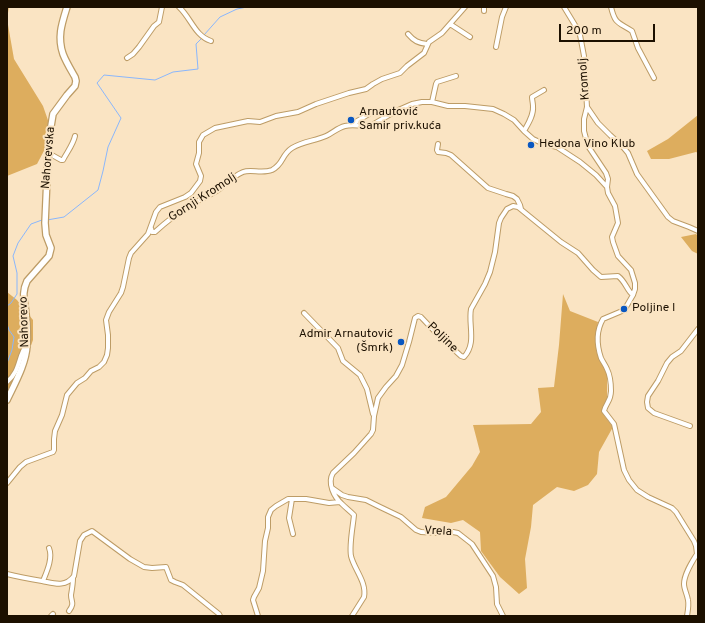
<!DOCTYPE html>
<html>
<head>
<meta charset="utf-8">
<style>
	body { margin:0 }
	#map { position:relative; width:705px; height:623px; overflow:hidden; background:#fae4c3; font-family:Overpass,sans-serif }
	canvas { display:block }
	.frame { position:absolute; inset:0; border:8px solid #1c1000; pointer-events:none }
	.scale { position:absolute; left:559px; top:24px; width:96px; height:18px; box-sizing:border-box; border:2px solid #1c1000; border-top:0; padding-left:5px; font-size:12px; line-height:14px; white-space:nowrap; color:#1c1000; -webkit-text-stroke:3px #fae4c3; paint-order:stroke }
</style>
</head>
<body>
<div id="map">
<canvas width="705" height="623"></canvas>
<div class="frame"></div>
<div class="scale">200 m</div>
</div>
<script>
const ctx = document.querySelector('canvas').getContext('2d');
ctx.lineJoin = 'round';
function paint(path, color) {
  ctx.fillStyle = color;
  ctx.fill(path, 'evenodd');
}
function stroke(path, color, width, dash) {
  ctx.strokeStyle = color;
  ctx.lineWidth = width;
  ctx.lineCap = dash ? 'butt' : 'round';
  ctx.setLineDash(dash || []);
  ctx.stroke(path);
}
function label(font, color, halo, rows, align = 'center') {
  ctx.font = font + ' Overpass,sans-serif';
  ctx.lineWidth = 4;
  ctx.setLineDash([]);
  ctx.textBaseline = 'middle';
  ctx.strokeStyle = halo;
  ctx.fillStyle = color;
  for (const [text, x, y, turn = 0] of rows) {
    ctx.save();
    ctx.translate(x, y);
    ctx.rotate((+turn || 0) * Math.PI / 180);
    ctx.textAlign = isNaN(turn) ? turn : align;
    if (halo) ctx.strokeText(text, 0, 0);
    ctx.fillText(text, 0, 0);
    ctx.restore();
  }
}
paint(new Path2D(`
	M7 7H9L7 19 14 59 43 106 50 126 46 147 37 164 7 176Z
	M698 115V153L696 152 669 159H651L647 151 668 139Z
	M696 234 698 236V254L692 251 681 237Z
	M7 292 17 300 33 320V340L18 382 7 389Z
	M563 294 570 311 598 322 595 341 597 353 607 372V397L603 414 613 427 599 452 597 474 588 485 574 491 557 487 533 505 531 527 525 559 527 588 519 594 500 577 481 551 480 532 463 520 451 523 422 518 425 507 446 497 472 466 480 452 473 425 531 424 541 412 538 388 554 387 559 345Z`), '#ddad5e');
stroke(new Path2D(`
	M204 35 220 17 237 9 247 7
	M47 220 64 217 98 190 103 171 108 147 121 118 97 83 104 75 155 80 173 72 198 69 196 44 202 38
	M7 306 11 303 17 294V273L13 256 18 243 31 224 42 220
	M7 324 9 330 14 337 12 350 7 363`), '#89b6fc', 1);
const street = new Path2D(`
	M179 7C191 18 195 36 211 41
	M484 7V11
	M564 7 578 30 580 35 584 56 587 107 584 119V131L588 146 606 173 608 179 607 187 608 193 615 206 618 223 612 237 613 242 618 256 631 270 635 283V289L633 295 626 307 622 311 603 319C596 331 597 346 601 358 603 362 606 366 607 369 610 375 611 385 611 391 611 401 606 403 604 411L614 424 624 470 629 480 637 490 648 497 672 508 676 512 694 541 696 546 697 554 698 556
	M611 7C615 24 618 22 632 31L638 48 654 78
	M450 24 470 37
	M408 34C414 41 418 43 427 44
	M496 47 502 17 506 7
	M127 58 133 54 139 47 154 26 159 22 162 7
	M432 102 436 84 437 82 456 76
	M587 107 598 123 610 135 623 147 628 153 637 174 668 217 673 221 689 227 698 231
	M352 124 369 114 372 111
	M524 131C528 124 534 115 533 106 533 103 532 100 532 97L544 90
	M438 144 437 150 438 152 446 153 451 155 488 188 506 194 513 196 517 199 520 205 521 209
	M48 155H52L61 160H63C67 152 73 145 75 136
	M151 228 152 232H155C166 222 176 214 189 206 198 200 209 196 218 190 226 184 233 176 243 172 251 169 262 174 272 170 284 164 281 155 292 148 303 141 315 141 326 136 333 133 337 128 345 126 353 124 363 127 372 125L396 111 412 104 422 102H432L448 106H465L493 109 504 114 514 120 524 131 533 139 544 144 557 147 580 162 596 175 607 187
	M304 313 338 348 343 361 360 375 367 389 373 414
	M7 382C21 370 17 358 27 344
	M690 426 654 413 648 408 647 402 648 396 658 381 667 363 672 357 681 351 698 329
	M7 483 20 467 26 462 53 452 54 450V439L55 431 62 415 67 395 77 383 85 378 91 371 99 367 104 362 107 355 108 348V335L106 320 109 312 121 293 123 287 129 258 131 253 148 234 156 212 160 207 185 197 191 193 200 181 201 176 196 164 199 153V142L203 135 215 128 248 121 260 122 276 116 298 112 316 104 349 93 366 89 373 84 382 79 400 73 407 66 424 53 429 42 442 33 465 7
	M332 488 342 495 348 497 366 500 378 506 401 517 416 530 421 532 437 533 453 532 458 533 472 544 493 576 496 587 497 604 503 616
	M292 499 289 518 293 534
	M7 574C19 577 30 579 42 581 53 583 65 588 74 576L80 541 84 535 92 531 130 559 144 567 152 568 166 567 171 580 175 582 183 585 219 614 220 616
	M43 581C47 571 53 558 49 548
	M69 611C75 603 71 602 71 595 72 589 73 584 73 578
	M51 616 53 614
	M258 616 253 600 254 597 259 588 263 571 265 541 268 528V517L271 510 276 506 288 499H306L329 503 340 502
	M352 616 364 597C367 582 354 569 351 556 349 545 353 526 354 515 350 511 346 508 342 504 334 497 327 483 333 473L354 453 371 434 373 430 374 416 378 398 386 387 396 376 402 365 409 342 415 318 418 316 421 317 438 335 461 356 464 357C477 343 468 325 471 309L485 284 490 272 495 252 499 223 501 218 507 209 513 206 518 207 561 242 578 253 593 270 601 277 618 276C626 282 627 291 633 295
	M687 616C688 610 689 605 688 600 687 594 684 589 684 584 684 574 692 562 697 554`);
const secondary = new Path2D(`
	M7 400C15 383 26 364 27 345 28 335 27 324 26 314 25 301 21 294 27 281L49 256 51 248 46 235 45 223 48 155 51 126 53 114 67 95 75 86 76 81 75 77C71 70 66 62 63 54 57 37 62 23 67 7`);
stroke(street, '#bd9c66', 6);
stroke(secondary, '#bd9c66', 8);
stroke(street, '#fff', 4);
stroke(secondary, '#fff', 5.5);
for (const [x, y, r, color] of [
	[351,120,4,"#0957c1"],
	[531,145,4,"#0957c1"],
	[624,309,4,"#0957c1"],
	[401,342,4,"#0957c1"]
]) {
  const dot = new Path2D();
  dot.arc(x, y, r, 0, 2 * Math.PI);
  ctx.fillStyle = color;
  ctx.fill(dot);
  stroke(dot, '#fae4c3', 1.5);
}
label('12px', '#1c1000', '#fae4c3', [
	["Kromolj",585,79,-94],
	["Nahorevska",49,158,-85],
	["Gornji Kromolj",203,198,-33],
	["Nahorevo",25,322,-92],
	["Poljine",442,338,44],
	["Vrela",438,532,3]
]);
label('12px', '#1c1000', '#fae4c3', [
	["Arnautović",359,113],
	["Samir priv.kuća",359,127],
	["Hedona Vino Klub",539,145],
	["Poljine I",632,309],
	["Admir Arnautović",393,335,"right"],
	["(Šmrk)",393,349,"right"]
], 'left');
</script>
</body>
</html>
